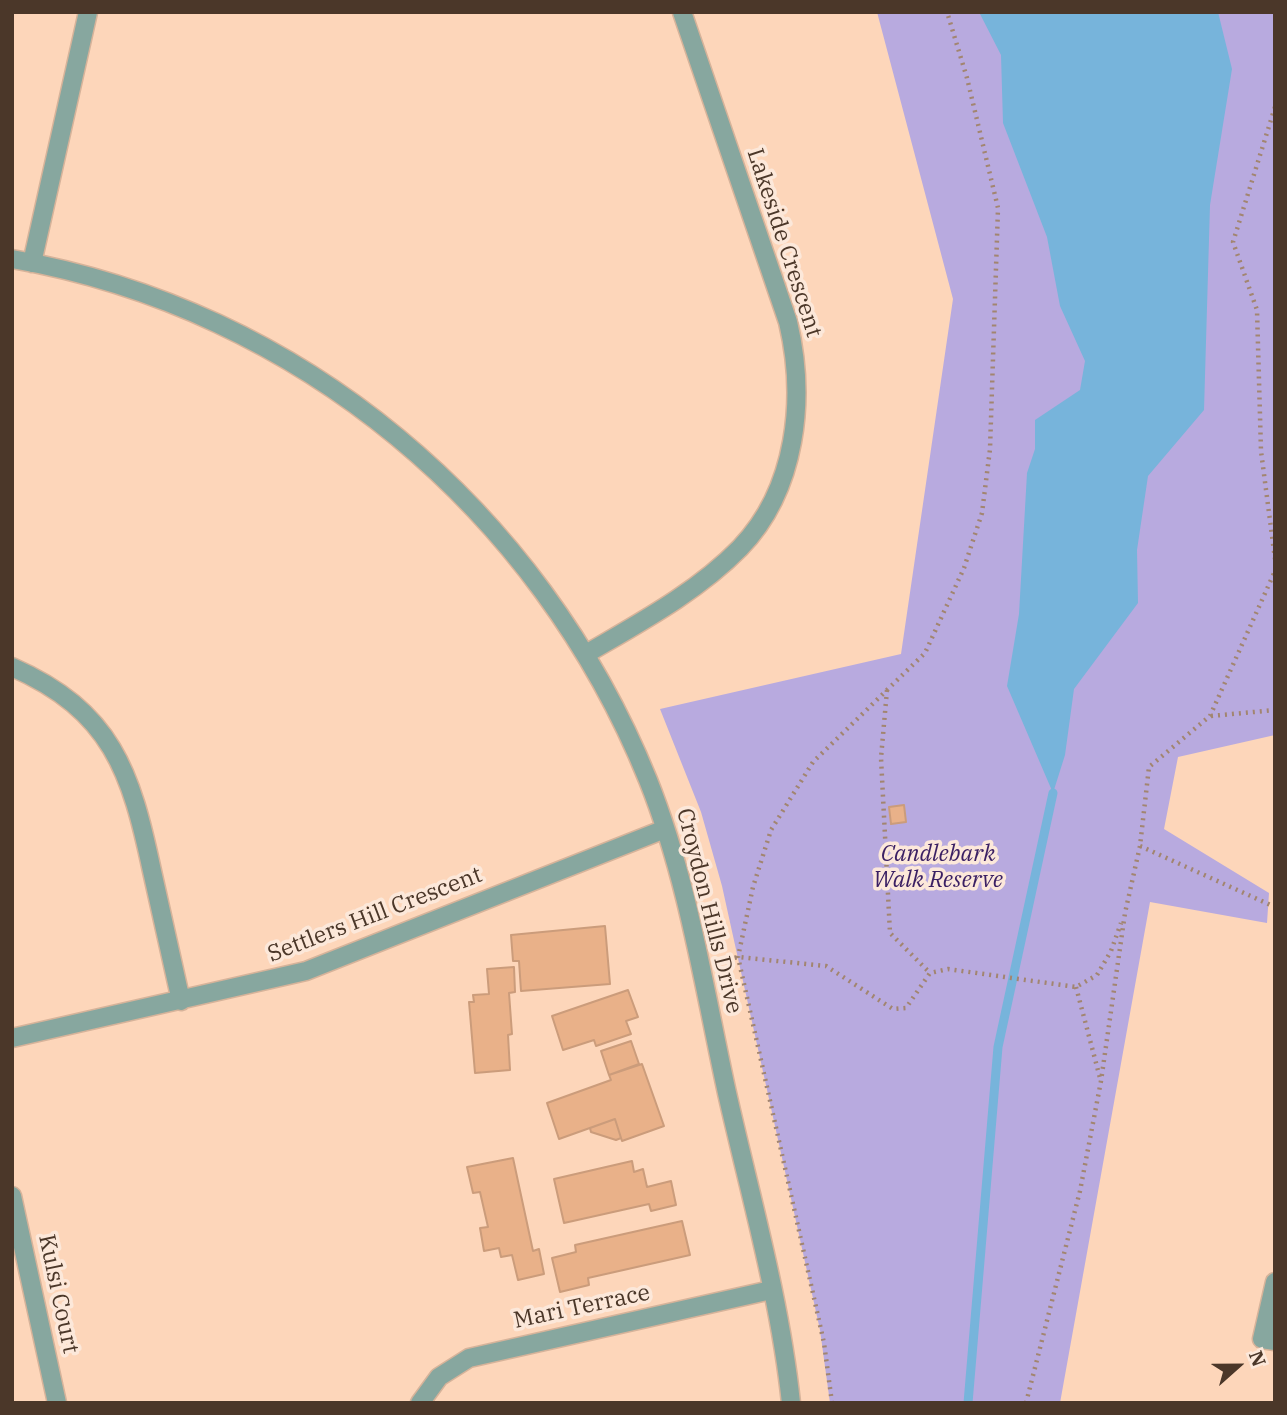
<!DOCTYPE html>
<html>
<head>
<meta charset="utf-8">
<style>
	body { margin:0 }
	#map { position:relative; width:1287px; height:1415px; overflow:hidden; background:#fdd6ba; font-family:"IBM Plex Serif",serif }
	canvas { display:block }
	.frame { position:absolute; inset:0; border:14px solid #4b3729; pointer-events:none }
	.north { position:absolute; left:1203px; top:1331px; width:70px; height:70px; -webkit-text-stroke:5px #fce8da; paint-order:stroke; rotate:69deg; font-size:19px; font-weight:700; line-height:28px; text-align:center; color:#4b3729 }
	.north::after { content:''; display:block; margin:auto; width:24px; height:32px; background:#4b3729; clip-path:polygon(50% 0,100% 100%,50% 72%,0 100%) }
</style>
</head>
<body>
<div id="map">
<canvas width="1287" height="1415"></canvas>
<div class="frame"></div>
<div class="north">N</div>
</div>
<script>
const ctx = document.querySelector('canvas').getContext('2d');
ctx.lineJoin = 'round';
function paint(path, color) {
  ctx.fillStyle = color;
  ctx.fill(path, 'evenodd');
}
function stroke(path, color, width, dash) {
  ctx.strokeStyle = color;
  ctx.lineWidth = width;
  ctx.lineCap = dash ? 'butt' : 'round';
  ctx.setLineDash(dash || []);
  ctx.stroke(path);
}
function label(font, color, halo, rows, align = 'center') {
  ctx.font = font + ' "IBM Plex Serif",serif';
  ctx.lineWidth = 7;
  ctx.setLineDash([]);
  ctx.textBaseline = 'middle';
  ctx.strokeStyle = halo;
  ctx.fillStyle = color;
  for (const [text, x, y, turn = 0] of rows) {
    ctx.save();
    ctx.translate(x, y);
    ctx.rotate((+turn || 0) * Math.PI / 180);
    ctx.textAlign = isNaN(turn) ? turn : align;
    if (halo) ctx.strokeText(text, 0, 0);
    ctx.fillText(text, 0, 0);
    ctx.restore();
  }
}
paint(new Path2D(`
	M877 12H1275V735L1178 757 1164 829 1269 893 1267 923 1150 902 1060 1403H830L820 1330 722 886 701 812 660 709 901 654 953 299Z`), '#b8aadf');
paint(new Path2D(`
	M979 12H1218L1232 69 1210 205 1204 410 1148 476 1137 550 1138 603 1074 689 1065 755 1053 793 1007 686 1019 614 1027 473 1035 449V420L1080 390 1085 361 1060 306 1047 237 1003 123 1001 55Z`), '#77b4db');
stroke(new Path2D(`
	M968 1403 998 1047 1053 793`), '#77b4db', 9);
const building = new Path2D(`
	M904 805 906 822 891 824 889 807Z
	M605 926 610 984 521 991 519 961H513L511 935Z
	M514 967 515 992 509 993 512 1034 508 1035 510 1070 475 1073 469 1002H474L473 995 489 994 487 969Z
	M628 990 638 1017 626 1021 631 1034 596 1046 594 1040 563 1050 552 1016Z
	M631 1041 639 1064 609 1075 601 1051Z
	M642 1064 664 1126 622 1141 615 1119 559 1139 547 1103 611 1080 609 1075Z
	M615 1119 621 1138 616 1140 591 1132 590 1128Z
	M513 1158 533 1251 539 1249 544 1274 518 1280 512 1255 501 1257 499 1248 484 1251 480 1228 488 1227 480 1192 473 1193 467 1167Z
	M632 1161 634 1172 643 1169 647 1187 671 1181 676 1205 651 1211 649 1204 564 1223 554 1179Z
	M682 1221 690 1255 588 1278 589 1285 560 1292 552 1258 576 1252 575 1245Z`);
paint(building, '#e9b189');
stroke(building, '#cb9c7b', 2);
const minor = new Path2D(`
	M12 259C300 309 539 510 648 780 688 880 704 988 727 1093 750 1195 780 1298 791 1403
	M32 263 88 12
	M586 654C639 623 697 592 740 548 797 489 806 398 788 322L682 12
	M12 667C112 711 131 772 152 871 162 914 171 958 181 1001
	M12 1038 306 971 665 829
	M12 1196 57 1403
	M1275 1282 1262 1339 1275 1341
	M420 1403 439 1377 469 1358 771 1290`);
stroke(minor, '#d6b39a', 21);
stroke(new Path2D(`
	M1275 107 1233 242 1257 310 1261 451 1275 559
	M887 690 881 758 890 933 930 973
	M1211 716 1275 710
	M1140 846 1275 907
	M721 961 738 957 826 966 893 1009 906 1008 930 973 948 969 1076 987 1097 975 1111 951 1121 923
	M1076 987 1100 1078
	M832 1403 824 1343 738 957 753 887 771 830 813 762 925 653 964 568 982 513 990 449 998 208 967 78 947 12
	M1026 1403 1080 1191 1101 1081 1125 913 1140 846 1149 767 1210 716 1275 571`), '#a28570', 4.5, [2, 5]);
stroke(minor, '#87a79f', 18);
label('23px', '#4b3729', '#fce8da', [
	["Lakeside Crescent",784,243,72],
	["Croydon Hills Drive",709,911,76],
	["Settlers Hill Crescent",375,915,-21],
	["Kulsi Court",58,1294,78],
	["Mari Terrace",582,1307,-12]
]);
label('italic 23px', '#3a1f63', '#fce8da', [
	["Candlebark",938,854],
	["Walk Reserve",938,880]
]);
</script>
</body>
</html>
